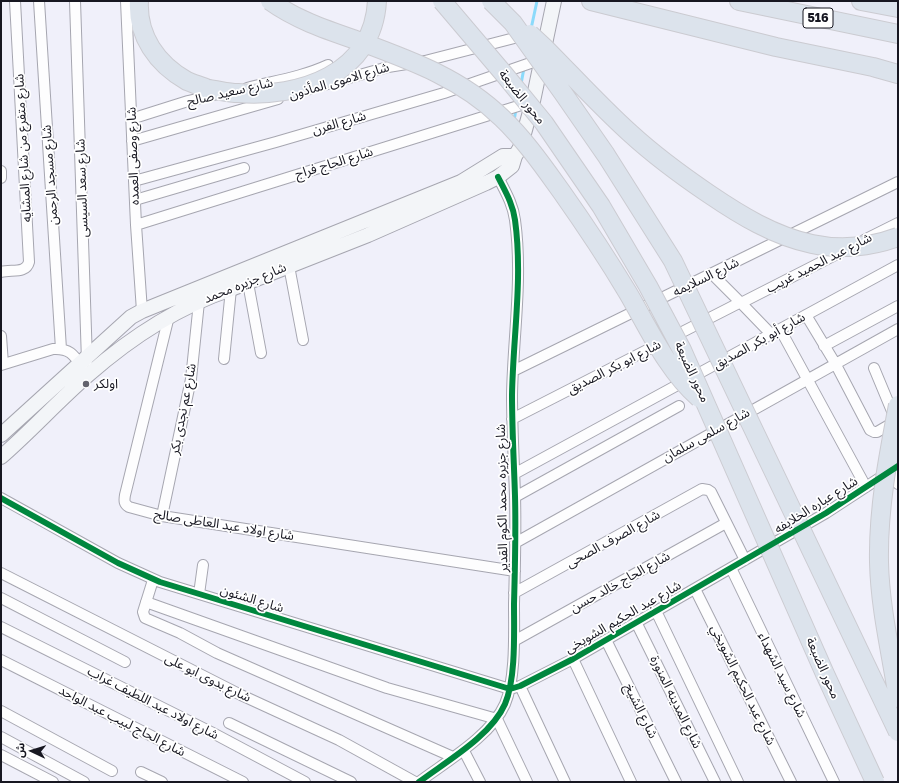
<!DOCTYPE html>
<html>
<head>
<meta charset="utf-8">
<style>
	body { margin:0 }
	#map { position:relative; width:899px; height:783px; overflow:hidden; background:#f0f0fa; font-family:"Golos Text","Noto Sans Arabic",sans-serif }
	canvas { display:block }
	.frame { position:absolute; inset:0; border:2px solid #171721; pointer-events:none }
	.north { position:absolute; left:12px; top:731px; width:40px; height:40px; -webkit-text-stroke:3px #fff; paint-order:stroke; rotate:274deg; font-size:11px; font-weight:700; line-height:16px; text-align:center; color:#171721 }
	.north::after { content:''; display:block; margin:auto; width:14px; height:18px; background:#171721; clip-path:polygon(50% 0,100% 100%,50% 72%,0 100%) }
</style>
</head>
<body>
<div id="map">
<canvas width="899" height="783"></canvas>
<div class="frame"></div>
<div class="north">ش</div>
</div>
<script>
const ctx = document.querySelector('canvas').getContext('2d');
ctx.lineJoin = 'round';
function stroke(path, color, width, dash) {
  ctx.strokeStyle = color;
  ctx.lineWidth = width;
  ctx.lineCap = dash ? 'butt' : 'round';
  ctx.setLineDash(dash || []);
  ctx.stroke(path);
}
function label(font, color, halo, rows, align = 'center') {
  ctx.font = font + ' "Golos Text","Noto Sans Arabic",sans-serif';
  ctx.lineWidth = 3.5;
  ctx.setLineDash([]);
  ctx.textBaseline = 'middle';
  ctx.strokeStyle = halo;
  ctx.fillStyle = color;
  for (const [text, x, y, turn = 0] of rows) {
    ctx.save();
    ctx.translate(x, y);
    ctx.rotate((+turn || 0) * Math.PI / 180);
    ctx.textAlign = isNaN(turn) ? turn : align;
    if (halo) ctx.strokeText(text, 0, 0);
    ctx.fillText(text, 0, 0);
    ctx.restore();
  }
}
stroke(new Path2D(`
	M531 29 537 1
	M521 84 524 68
	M514 121 516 109`), '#8bdafb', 3);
const minor = new Path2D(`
	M39 1 61 349
	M75 1 87 361
	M126 1 136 225 142 311
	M324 85 388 67 425 61 526 35
	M247 88C274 81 302 77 328 65
	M131 119 188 101 218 94
	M132 141 278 99
	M1 171V178
	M134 181 276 142 444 93 542 59
	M135 200 244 168
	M136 225 531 102
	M864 240 898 223
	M289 266 303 340
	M1 272C11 269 26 274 29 262L15 1
	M712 274 741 303 845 250
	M248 283 261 353
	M806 315 835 363 870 430 874 432H877L896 421
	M169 316 125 495C124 501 124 504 129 507L162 516 515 571
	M780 329 866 487
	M1 336 3 364
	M824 346 898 306
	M224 359 231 289
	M1 365 53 349C70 348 74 355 83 368
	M874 368 894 416
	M513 371 898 182
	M512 419 739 303 742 304 771 334
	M892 470 898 484
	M514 474 898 265
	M515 497 679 406
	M1 498 118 563 160 582 510 689 520 686 573 659 826 513 898 466
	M162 516 191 379 199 302
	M515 543 898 329
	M731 568 834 782
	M1 573 241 695 339 740 415 782
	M153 580 143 612 145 618 180 633 217 653 453 757
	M695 589 791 782
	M514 593 702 489 708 490 711 492 745 560
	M199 594 203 565
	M1 598 125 662
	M146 602 387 688 497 719 527 782
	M656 611 738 782
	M636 622 715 782
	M1 627 211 732 305 782
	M606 640 676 782
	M514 641 726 523
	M573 659 631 782
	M1 660 243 782
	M520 686 565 782
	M1 711 112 771
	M229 723 351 782
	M1 737 84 782
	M464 751 480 782
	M1 755 53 782
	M141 772 162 782
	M419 782C447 761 491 736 505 704 516 678 514 633 514 604 515 568 516 532 515 496 514 463 512 429 512 395 513 337 523 278 515 220 513 204 505 191 498 177`);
const secondary = new Path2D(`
	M1 435 131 317 142 311 461 182 503 156H515
	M1 457C31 431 58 401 88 375 130 338 177 307 231 289L368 235 486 183 498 177 512 166 515 156 520 148 533 101 554 1`);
const motorway = new Path2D(`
	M139 1C137 36 157 64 187 81 194 84 201 86 208 89
	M591 1 776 47 873 67 898 74
	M739 1 898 34
	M861 1 898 8`);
stroke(minor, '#a6a6b0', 12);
stroke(secondary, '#a6a6b0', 16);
stroke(motorway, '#cbcbd1', 20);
stroke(minor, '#fdfdfe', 10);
stroke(secondary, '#f3f5f8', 14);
stroke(motorway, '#dce3ec', 18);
const motorwayBridge = new Path2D(`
	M270 1C295 19 324 29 353 39 407 59 460 77 502 118 525 140 543 166 561 191 585 225 607 258 628 293 649 329 667 370 699 398
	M442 1 504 74 544 123 601 206 648 286 682 350 825 674 875 782
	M491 1 513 23 563 93 606 155 673 261 898 732
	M530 34 544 47C572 75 600 106 630 133 654 155 681 175 709 194 740 215 774 236 812 244 840 250 871 247 898 237
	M208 89C218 90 228 93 238 93 300 98 373 74 377 1
	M898 405C888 457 878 509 879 562 880 608 891 653 898 698`);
stroke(motorwayBridge, '#cbcbd1', 20, []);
stroke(motorwayBridge, '#dce3ec', 18);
stroke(new Path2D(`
	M1 498 118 563 160 582 510 689 520 686 573 659 826 513 898 466
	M419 782C447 761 491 736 505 704 516 678 514 633 514 604 515 568 516 532 515 496 514 463 512 429 512 395 513 337 523 278 515 220 513 204 505 191 498 177`), '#00873e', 6);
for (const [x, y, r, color] of [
	[86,384,4,"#63636d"]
]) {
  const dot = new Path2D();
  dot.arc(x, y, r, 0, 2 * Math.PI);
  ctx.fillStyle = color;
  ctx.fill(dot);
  stroke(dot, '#fff', 1.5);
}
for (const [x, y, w] of [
	[818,18,30]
]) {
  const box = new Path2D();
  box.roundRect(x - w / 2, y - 10, w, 20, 3);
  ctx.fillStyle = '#fff';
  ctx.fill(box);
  stroke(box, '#171721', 1);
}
label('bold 12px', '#171721', null, [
	["516",818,18]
]);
label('13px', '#171721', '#fff', [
	["شارع الاموى المأذون",339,81,-16],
	["شارع سعيد صالح",230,92,-13],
	["محور الضبعة",522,97,51],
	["شارع الفرن",339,123,-16],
	["شارع متفرع من شارع المشايه",23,148,-93],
	["شارع وصفى العمده",133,156,-92],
	["شارع الحاج فراج",334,163,-17],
	["شارع مسجد الرحمن",50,175,-94],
	["شارع سعد السيسى",82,188,-92],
	["شارع عبد الحميد غريب",819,263,-27],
	["شارع السلايمه",706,277,-26],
	["شارع جزيره محمد",245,283,-22],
	["شارع أبو بكر الصديق",759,341,-29],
	["شارع ابو بكر الصديق",614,367,-27],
	["محور الضبعة",692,372,65],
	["شارع عم نجدى بكر",183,409,-79],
	["شارع سلمى سلمان",706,435,-29],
	["شارع جزيره محمد الكوم القدير",502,498,-91],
	["شارع عباره الخلايفه",816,505,-32],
	["شارع اولاد عبد العاطى صالح",224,525,9],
	["شارع الصرف الصحى",613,539,-29],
	["شارع الحاج خالد حسن",620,582,-29],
	["شارع الشئون",252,599,17],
	["شارع عبد الحكيم الشويخى",623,617,-30],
	["محور الضبعة",823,668,66],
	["شارع سيد الشهداء",782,675,64],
	["شارع بدوى ابو على",208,678,26],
	["شارع عبد الحكيم الشويخي",743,685,64],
	["شارع المدينه المنورة",676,702,64],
	["شارع اولاد عبد اللطيف غراب",153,703,27],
	["شارع الشيخ",641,711,64],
	["شارع الحاج لبيب عبد الواحد",122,721,27]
]);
label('13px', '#171721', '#fff', [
	["اولكر",94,384]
], 'left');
</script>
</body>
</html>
